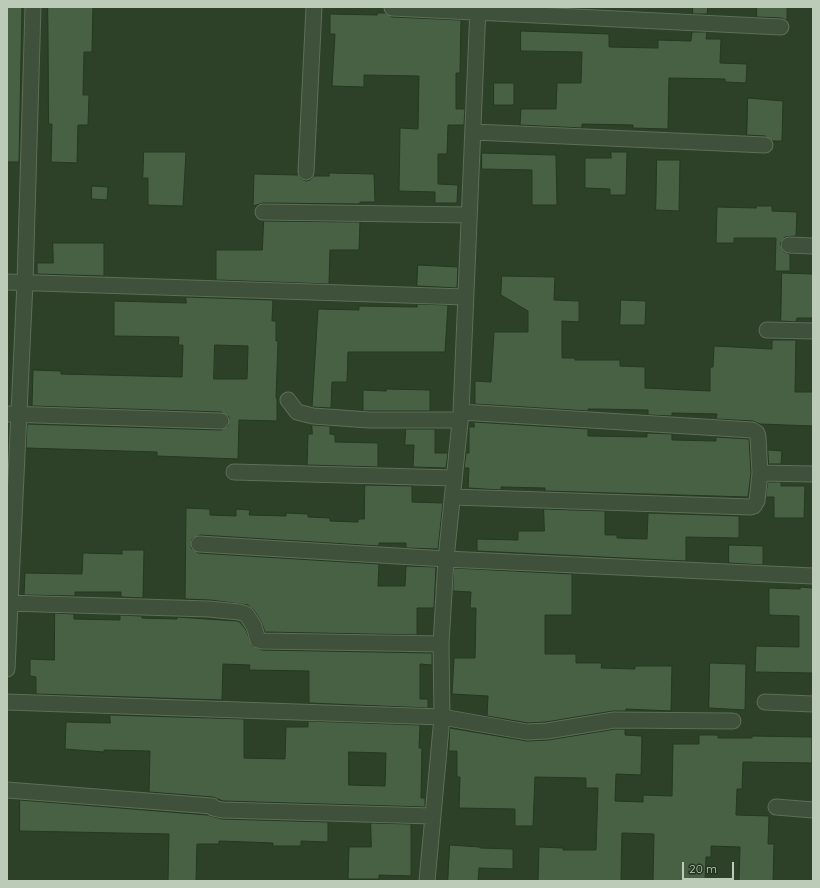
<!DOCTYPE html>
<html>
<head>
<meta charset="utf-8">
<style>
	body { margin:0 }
	#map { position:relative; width:820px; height:888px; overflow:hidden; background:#2c4127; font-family:Quicksand,sans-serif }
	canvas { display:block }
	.frame { position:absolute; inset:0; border:8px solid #bbcbb8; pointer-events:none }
	.scale { position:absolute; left:682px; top:862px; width:52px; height:18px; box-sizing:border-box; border:2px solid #bbcbb8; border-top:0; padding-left:5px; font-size:12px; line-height:14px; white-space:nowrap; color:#bbcbb8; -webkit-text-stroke:3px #243620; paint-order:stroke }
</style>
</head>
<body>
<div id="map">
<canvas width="820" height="888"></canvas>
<div class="frame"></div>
<div class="scale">20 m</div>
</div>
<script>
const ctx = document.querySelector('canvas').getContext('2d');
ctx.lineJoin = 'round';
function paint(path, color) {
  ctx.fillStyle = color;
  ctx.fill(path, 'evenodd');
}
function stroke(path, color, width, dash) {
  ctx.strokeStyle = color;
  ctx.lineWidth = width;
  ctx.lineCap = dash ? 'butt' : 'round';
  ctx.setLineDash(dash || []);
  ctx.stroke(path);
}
const building = new Path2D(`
	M7 7H22L19 162H7Z
	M48 7H93L92 52H84L83 95H89L88 125H78L77 163 51 162 52 124H49Z
	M693 7H708L707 14H693Z
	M757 7H787V20L781 18 757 17Z
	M377 13H385L392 17 461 20 460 73H456V109H465L464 125H448L447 154H438V184L458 185 457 203H435V192L399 191 400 128 418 129 419 76 364 75V87L332 86 335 34H330V14L377 15Z
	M521 31 609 34V47L658 48V40L691 41 692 32H707L706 39H721L720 63 747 64 746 83 725 82V79L669 78 668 129 633 128V125L582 124V128L520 125 521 109H556L557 83H581L582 52 521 51Z
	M494 83H514V105H494Z
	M748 98 783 101 782 141H773L765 136 747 135Z
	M144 152H186L183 206 148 205V178H143Z
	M611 152H627L626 195H610V189L585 188V158H611Z
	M482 153 556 155 557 205H532V170L482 169Z
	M657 160H680L679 211 656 210Z
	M329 173 374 174 375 202H360V204L263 203 253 206 254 174 298 175 301 179 306 181 310 180 314 176H329Z
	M92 186 108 187 107 200 92 199Z
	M756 206H772V211L797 212 796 236 785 237 780 244 784 252 790 254V271H775L776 238H734V243H716L717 207 756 208Z
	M264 221 360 222 359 250H330L329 284 216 280V250H262Z
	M53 243H104V276L37 274V263H53Z
	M418 265 458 267 457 288 417 286Z
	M782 273 813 274V318H797L796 322 781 321Z
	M502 276 555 277 554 300 579 301V322L562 321V358H575V360H620V366L645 367V388L710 391V367H713L714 346 772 349V340H796L795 392H813V426L760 424 753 421 716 419 717 414 672 413V416L648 415V410L597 409H588V411L475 404V381L491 382 494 332H528V311L501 295Z
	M186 297 273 300 272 321H276V341H278L276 398H277V421L239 420 238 459 157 456V452L26 448 27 424 221 430 228 426 229 417 221 412 32 406 33 370 61 371V374L182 377 183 345H178L179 337 114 336V301L186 303ZM215 345 248 346 247 379H214Z
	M621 300 646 301 645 325H620Z
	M417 304 448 305 445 352H348L347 382H332L331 408 312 407 318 309 359 310V306L417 307Z
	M386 389 430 390V411H363V390L386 391Z
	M474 422 588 429V436L647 437V433L672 434V440L716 441V437L749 439 751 473 748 497 545 491V488L501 487V490L468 488 469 468H464L466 453H469V427H474Z
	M312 425 330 426V434L335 435V442L378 443V467L307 465 308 434H312Z
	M406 429H435V453H448L446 468 413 467 414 445H405Z
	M768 450 782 451 781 464H769Z
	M768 482H781V486H805L804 518H774V497H766Z
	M365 485 412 486V502L443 503 438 549 406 548V543H379V546L200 535 192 539 191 548 198 553 379 564 378 586H405L406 566 436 567 434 608H417V635L265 632 261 621 253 609 248 605 210 600 185 599 186 508 210 509V515L236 516V509L250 510 249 515 286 516V513L308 514V517L330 518V521L358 522V519H364Z
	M544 509 605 511V535H617V538L647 539 648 513 739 516V538L686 537V561L477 551V539L518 540V531H544Z
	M729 545 763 546V565L729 563Z
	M122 550H144L143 598 121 597V592H75V596L24 595 25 573 82 574 83 553 122 554Z
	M454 568 572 574V615H545V654H576V663H602L601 668 635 669V666H672L671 711 626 709V711H613L546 722 528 723 487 716 488 696 452 694 454 658H475L476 608H470L471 592 453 591Z
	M800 587 813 588V673L755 672 756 646 799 647V616L769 615V588L800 589Z
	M55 613 74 614V619L120 620V615L142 616V618L177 619V617L237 621 240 622 246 630 252 646 262 650 432 653V665L420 664V699H428V708L309 703V671L249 670 250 665 223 664 222 700 36 694V677L30 676V659L54 660Z
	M710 663 746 664 745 710 709 708Z
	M110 715 244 719V758L285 759 286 727H308V721L420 725 419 748H422L421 798H425V807L223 801 213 797 149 792 150 751 104 750V752L65 749 66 722 110 723ZM349 752 386 753 385 786 349 785Z
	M450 728 527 741 548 740 615 729H625V735L642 736 641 775 616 774 615 801 643 802V795L672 796 673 744H699V735H718V738H752V736L812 737V763L743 762 742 789H737L736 815 769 816 768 844H774L773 881H739L740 847 711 846V857H706L705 881H653L654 834 622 833 621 881H538L539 847 563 848V850H596L598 788H586V778L535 777 533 826H515V809L459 808 460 777H457V751H449Z
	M20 800 207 815 222 819 328 822V842L301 841V846H273V843L248 842 219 841V844H197L196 881H168L169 834 20 831Z
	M371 823 411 824V876L379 875V879H348L349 847H371Z
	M450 845 480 847V848L513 849V869L479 868 478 881H448Z`);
paint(building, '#486043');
stroke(building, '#263822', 1);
const street = new Path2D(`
	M392 8 781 27
	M474 132 765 145
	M306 172 314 7
	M263 212 469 215
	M789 245 813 246
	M7 282 465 297
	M767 330 813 331
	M288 400 297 412 313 416 369 420H459
	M461 412 752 430 757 433 758 437 760 473 813 474
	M7 414 221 421
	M234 472 454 478
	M453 497 751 507 754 506 757 501 760 473
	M199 544 446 559 813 576
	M7 603 209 609 239 612 246 614 254 626 258 640 262 641 441 644
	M7 669 25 283 33 7
	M7 702 442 717 527 732 547 731 614 720 733 721
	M765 702 813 704
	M7 790 212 806 213 808 222 810 433 816
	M776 807 813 810
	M427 881 442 717 441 644 446 559 461 412 478 7`);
stroke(street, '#5d6e59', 17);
stroke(street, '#3f513b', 15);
</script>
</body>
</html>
